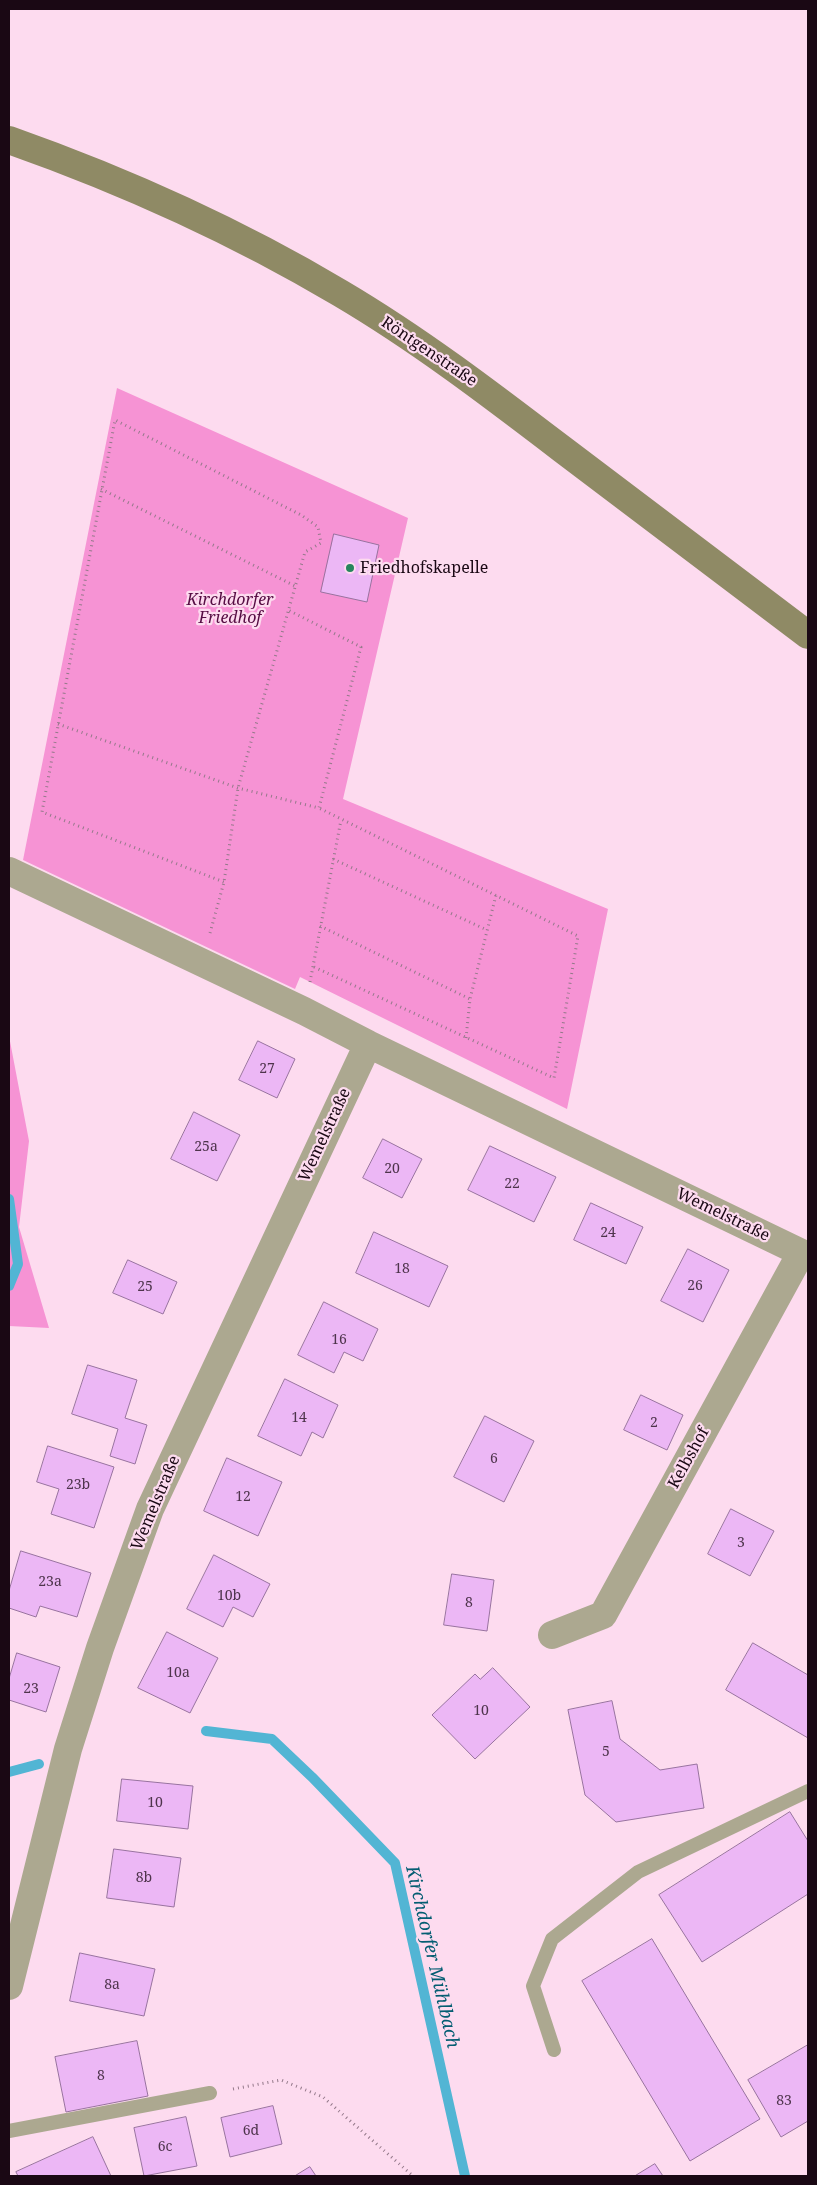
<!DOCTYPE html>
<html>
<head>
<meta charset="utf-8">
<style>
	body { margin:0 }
	#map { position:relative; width:817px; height:2185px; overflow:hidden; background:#fddbef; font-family:"Noto Serif",serif }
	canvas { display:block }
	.frame { position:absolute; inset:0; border:10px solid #1a0814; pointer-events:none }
</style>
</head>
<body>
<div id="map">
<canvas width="817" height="2185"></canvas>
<div class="frame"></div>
</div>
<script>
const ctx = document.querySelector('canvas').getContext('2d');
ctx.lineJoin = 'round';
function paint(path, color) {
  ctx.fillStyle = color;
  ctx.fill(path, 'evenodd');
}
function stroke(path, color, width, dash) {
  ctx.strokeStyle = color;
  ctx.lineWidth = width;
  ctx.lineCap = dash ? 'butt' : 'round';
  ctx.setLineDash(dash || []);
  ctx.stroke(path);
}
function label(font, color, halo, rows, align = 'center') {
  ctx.font = font + ' "Noto Serif",serif';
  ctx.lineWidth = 4.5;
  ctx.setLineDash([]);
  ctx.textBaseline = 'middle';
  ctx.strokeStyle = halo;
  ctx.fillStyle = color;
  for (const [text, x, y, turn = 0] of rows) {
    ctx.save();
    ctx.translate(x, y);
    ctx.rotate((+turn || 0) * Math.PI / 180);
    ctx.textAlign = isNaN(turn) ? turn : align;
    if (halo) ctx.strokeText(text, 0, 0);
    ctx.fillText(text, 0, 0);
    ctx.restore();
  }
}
paint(new Path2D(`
	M117 388 408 518 343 799 608 909 567 1109 300 977 295 989 23 860Z
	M9 1036 29 1141 19 1227 49 1328 9 1326Z`), '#f693d4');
stroke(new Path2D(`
	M9 1199 18 1264 9 1286
	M206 1731 272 1739 312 1777 395 1863 465 2176
	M9 1772 39 1764`), '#52b5d4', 10);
const building = new Path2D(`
	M334 534 379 545 367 602 321 592Z
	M258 1041 295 1059 277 1098 239 1080Z
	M194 1112 240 1135 217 1181 171 1159Z
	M383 1139 422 1159 402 1198 363 1178Z
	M490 1146 556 1177 534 1222 468 1190Z
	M591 1203 643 1227 626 1264 574 1240Z
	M374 1232 448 1266 429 1307 356 1273Z
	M688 1249 729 1270 703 1322 661 1301Z
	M128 1260 177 1282 163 1314 113 1293Z
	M324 1302 378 1329 363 1361 344 1352 334 1373 298 1355Z
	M88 1365 137 1380 125 1418 147 1425 135 1464 110 1456 118 1429 72 1414Z
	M285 1379 338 1405 323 1438 312 1432 301 1456 258 1436Z
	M641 1395 683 1415 667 1450 624 1430Z
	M485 1416 534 1441 504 1502 454 1477Z
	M48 1446 114 1467 94 1528 51 1514 59 1489 37 1482Z
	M227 1458 282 1482 258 1536 204 1511Z
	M731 1509 774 1531 750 1576 708 1554Z
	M21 1551 91 1573 77 1617 40 1606 36 1617 9 1608V1591Z
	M214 1555 270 1584 253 1617 233 1607 223 1627 187 1609Z
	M452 1574 494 1580 487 1631 444 1625Z
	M167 1632 218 1658 190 1713 138 1688Z
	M753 1643 808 1675V1738L726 1690Z
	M17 1653 60 1667 46 1712 9 1700V1679Z
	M493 1668 530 1707 475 1759 432 1715 475 1674 480 1679Z
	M612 1701 620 1739 660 1770 697 1764 704 1808 616 1822 585 1795 568 1710Z
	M122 1779 193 1786 188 1829 117 1821Z
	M790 1812 808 1841V1894L702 1962 659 1895Z
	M114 1849 181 1858 174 1907 107 1898Z
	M652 1939 760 2119 690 2161 582 1981Z
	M80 1953 155 1969 144 2016 70 2001Z
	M137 2041 148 2096 66 2112 55 2057Z
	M808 2045V2121L781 2137 748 2080Z
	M273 2106 282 2144 230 2157 221 2118Z
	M186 2117 197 2166 144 2176 134 2128Z
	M93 2137 111 2176H18L16 2172Z
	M655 2164 663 2176H635Z
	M310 2167 316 2176H295Z`);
paint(building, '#ecb7f5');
stroke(building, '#98739f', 1);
stroke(new Path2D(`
	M101 489 295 586
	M58 724 238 788 319 808 361 647 288 610
	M333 859 487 930
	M320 926 470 999
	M210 933 224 882 238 788 305 552 321 543 318 527 301 515 115 420 42 812 224 882
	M314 967 554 1078 578 936 319 808
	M310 982 341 820
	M466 1038 470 999 496 895
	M233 2089 281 2080 323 2097 413 2176`), '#94798a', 3, [1, 4]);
stroke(new Path2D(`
	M554 2050 533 1986 552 1939 638 1872 808 1791
	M9 2131 210 2093`), '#aca890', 14);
stroke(new Path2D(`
	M9 871 304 1011 368 1044
	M552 1635 603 1615 801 1253
	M9 1986 68 1749 100 1648 150 1509 368 1044 808 1256`), '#aca890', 28);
stroke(new Path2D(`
	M9 140C125 181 234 230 340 293 418 339 490 394 562 449 644 511 726 573 808 635`), '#8f8a65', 28);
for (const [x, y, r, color] of [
	[350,568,5,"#25855d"]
]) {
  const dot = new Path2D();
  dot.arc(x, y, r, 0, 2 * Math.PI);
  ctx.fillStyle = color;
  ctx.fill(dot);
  stroke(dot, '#fddbef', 2);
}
label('14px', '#4e344c', null, [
	["27",267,1069],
	["25a",206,1147],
	["20",392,1169],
	["22",512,1184],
	["24",608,1233],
	["18",402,1269],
	["26",695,1286],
	["25",145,1287],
	["16",339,1340],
	["14",299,1418],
	["2",654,1423],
	["6",494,1459],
	["23b",78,1485],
	["12",243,1497],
	["3",741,1543],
	["23a",50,1582],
	["10b",229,1596],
	["8",469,1603],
	["10a",178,1673],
	["23",31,1689],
	["10",481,1711],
	["5",606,1752],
	["10",155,1803],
	["8b",144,1878],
	["8a",112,1985],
	["8",101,2076],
	["83",784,2101],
	["6d",251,2131],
	["6c",165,2147]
]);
label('16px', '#1a0814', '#fddbef', [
	["Röntgenstraße",429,352,34],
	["Wemelstraße",325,1135,-65],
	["Wemelstraße",723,1215,26],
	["Kelbshof",689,1458,-61],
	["Wemelstraße",156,1503,-67]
]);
label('16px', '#1a0814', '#fddbef', [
	["Friedhofskapelle",360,568]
], 'left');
label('italic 16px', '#560c43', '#fddbef', [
	["Kirchdorfer",230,600],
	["Friedhof",230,618]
]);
label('italic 18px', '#045d72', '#fddbef', [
	["Kirchdorfer Mühlbach",432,1957,77]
]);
</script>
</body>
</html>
